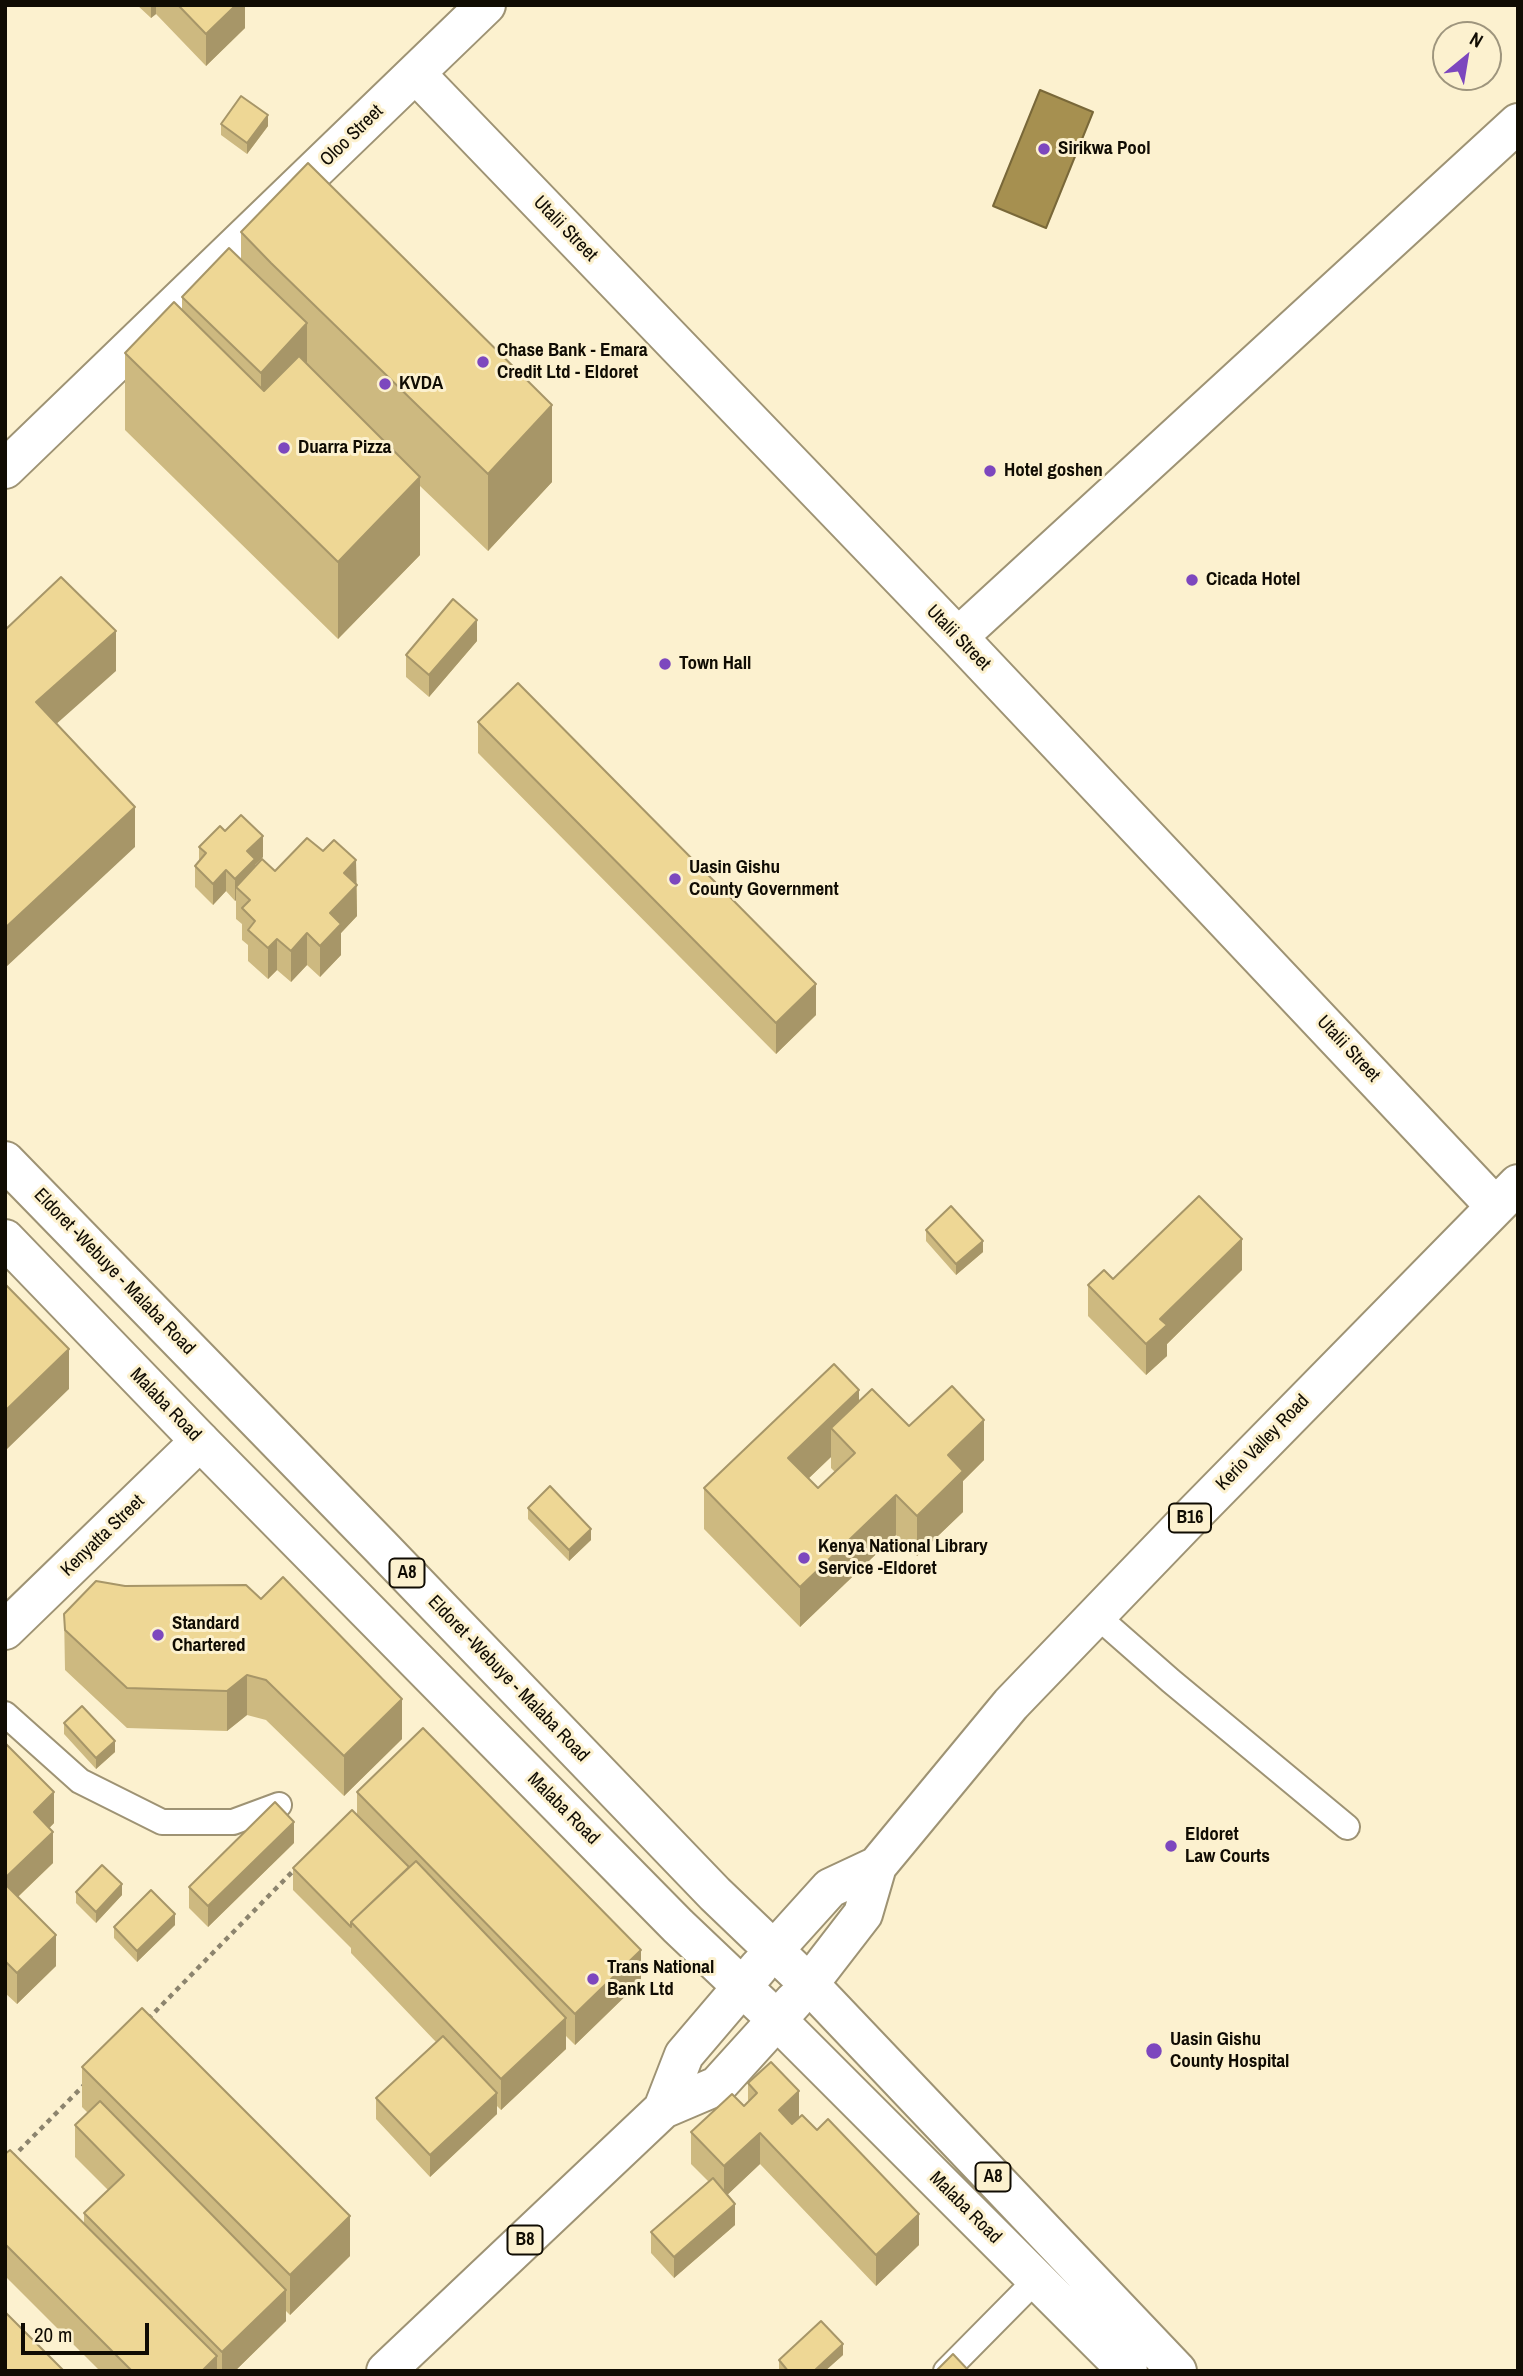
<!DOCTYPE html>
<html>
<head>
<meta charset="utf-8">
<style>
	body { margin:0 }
	#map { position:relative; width:1523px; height:2376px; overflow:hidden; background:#fcf1cf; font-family:"Archivo Narrow",sans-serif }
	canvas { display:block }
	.frame { position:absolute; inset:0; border:7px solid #100c03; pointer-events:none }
	.north { position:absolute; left:1432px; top:21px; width:70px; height:70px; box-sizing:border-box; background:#fcf1cf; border:2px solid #9e957d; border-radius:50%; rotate:30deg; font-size:19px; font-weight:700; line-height:28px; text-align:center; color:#100c03 }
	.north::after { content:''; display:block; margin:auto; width:24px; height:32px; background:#7d47be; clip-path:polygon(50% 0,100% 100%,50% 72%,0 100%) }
	.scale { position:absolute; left:21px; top:2323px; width:128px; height:32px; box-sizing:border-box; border:4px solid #100c03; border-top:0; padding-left:9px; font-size:21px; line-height:24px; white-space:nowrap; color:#100c03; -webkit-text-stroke:5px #fcf1cf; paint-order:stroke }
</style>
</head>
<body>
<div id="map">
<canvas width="1523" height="2376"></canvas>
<div class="frame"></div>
<div class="north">N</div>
<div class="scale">20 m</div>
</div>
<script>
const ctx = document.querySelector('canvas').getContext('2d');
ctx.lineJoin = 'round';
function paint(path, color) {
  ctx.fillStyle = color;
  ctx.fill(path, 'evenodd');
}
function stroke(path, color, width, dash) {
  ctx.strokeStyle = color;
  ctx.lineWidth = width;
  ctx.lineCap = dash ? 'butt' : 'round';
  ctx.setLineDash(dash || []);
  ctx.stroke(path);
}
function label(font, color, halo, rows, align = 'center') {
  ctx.font = font + ' "Archivo Narrow",sans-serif';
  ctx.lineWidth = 6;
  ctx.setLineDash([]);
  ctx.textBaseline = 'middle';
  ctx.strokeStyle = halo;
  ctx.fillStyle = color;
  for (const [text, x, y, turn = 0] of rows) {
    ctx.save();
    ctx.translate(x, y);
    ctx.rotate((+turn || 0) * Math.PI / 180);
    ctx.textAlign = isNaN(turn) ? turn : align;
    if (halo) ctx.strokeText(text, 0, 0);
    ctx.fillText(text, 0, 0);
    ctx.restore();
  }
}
const water = new Path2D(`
	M1040 90 1093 112 1046 228 993 206Z`);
paint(water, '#a69050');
stroke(water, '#796839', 2);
const service = new Path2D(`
	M1097 1616 1171 1681 1347 1827
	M5 1714 80 1781 162 1822H233L279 1805
	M946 2371 1037 2279`);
const minor = new Path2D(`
	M416 74 958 637 1495 1206
	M958 637 1518 123
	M5 1630 200 1441`);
const tertiary = new Path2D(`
	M5 469 486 5`);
const primary = new Path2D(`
	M774 1950 830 1888 877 1866
	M809 1984 863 1914 877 1866 1011 1704 1193 1515 1518 1184`);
const trunk = new Path2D(`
	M5 1161 380 1546 715 1894 809 1984 1177 2371
	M5 1239 200 1441 678 1926 777 2020 1128 2371
	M663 2109 684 2055 759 1967
	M386 2371 663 2109 717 2086 794 2001`);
stroke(service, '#9e9374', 28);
stroke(minor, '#9e9374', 42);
stroke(tertiary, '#9e9374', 42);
stroke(primary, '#9e9374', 42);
stroke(trunk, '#9e9374', 42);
stroke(new Path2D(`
	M148 2019 296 1868
	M5 2165 86 2083`), '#8c846e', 4.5, [5, 5]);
stroke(service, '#fff', 24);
stroke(minor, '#fff', 38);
stroke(tertiary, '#fff', 38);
stroke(primary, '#fff', 38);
stroke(trunk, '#fff', 38);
paint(new Path2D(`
	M137 5H245V28L206 66 156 14 151 18Z
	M221 124 268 126 247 154 221 135Z
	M241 232 552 482 488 551 420 486V555L338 639 125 430V353L182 311V297L241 260Z
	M477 641 429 697 406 677V655Z
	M478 722 816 1015 776 1054 478 753Z
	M225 831 263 857 255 865V867L275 871 323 851 356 860 357 916 341 933V955L320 977 307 965 291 982 277 970 268 979 248 961V945L242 940V924L236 919V900L235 901 226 891 213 905 195 887V866L199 861V847Z
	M926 1230 983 1252 956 1275 926 1241Z
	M1242 1270 1167 1344V1356L1146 1375 1088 1316V1285L1113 1279Z
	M859 1401 909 1426 984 1460 963 1481V1512L917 1556 896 1535 800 1627 704 1529V1488ZM831 1457V1468L835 1472 818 1488 808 1479Z
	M528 1508 591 1540 569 1561 528 1519Z
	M96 1581 402 1739 344 1796 266 1720 247 1715 227 1731 127 1728 65 1670 64 1614Z
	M64 1723 115 1752 96 1769 64 1734Z
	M5 1743 54 1823 49 1828 53 1863 18 1897 56 1966 17 2004 5 1993Z
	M357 1792 641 1981 575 2045 566 2036V2049L501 2110 497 2106V2114L430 2177 376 2119V2098L436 2042 351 1953V1948L293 1890V1868L357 1815Z
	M294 1843 208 1927 189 1908V1887Z
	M76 1892 122 1895 96 1923 76 1903Z
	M175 1925 137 1962 114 1938V1927Z
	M82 2067 350 2256 290 2315 286 2311V2321L235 2371H100L5 2276V2154L84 2224V2213L108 2190 75 2157V2125L88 2113 82 2107Z
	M748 2083 799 2117 919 2245 876 2286 760 2164 728 2194 735 2225 674 2278 651 2253V2232L709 2182 691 2164V2132L744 2106 748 2102Z
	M843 2355 825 2371H779V2360Z`), '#cdb980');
paint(new Path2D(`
	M151 5H156V14L151 18Z
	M236 5H245V28L206 66V34Z
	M268 115V126L247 154V143Z
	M307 323V401L261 450V373Z
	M552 405V482L488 551V474Z
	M420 477V555L338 639V562Z
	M477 620V641L429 697V675Z
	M116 631V671L36 742V702Z
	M135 807V847L5 968V928Z
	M263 836V857L255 865V880L236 887V900L235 901V879L247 851Z
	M356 860 357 916 341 933V955L320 977V946L330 913 344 873Z
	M226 870V891L213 905V884Z
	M307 933V965L291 982V951Z
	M277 939V970L268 979V948Z
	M816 984V1015L776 1054V1023Z
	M1242 1239V1270L1167 1344V1356L1146 1375V1344L1160 1319Z
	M983 1241V1252L956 1275V1264Z
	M69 1349V1389L5 1451V1411Z
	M859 1390V1430L831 1428V1457L788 1498V1458Z
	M984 1420V1460L963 1481V1512L917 1556V1516L948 1455Z
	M896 1495V1535L800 1627V1587Z
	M591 1529V1540L569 1561V1550Z
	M247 1675V1715L227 1731V1691Z
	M402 1699V1739L344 1796V1756Z
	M115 1741V1752L96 1769V1758Z
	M54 1792V1823L34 1844V1812Z
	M294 1822V1843L208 1927V1906Z
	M53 1832V1863L5 1909V1878Z
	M122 1884V1895L96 1923V1912Z
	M175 1914V1925L137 1962V1951Z
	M56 1935V1966L17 2004V1973Z
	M641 1950V1981L575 2045V2014Z
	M566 2018V2049L501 2110V2079Z
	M799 2091V2122L779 2141V2110Z
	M497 2093V2114L430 2177V2155Z
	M760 2133V2164L724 2198V2166Z
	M735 2204V2225L674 2278V2257Z
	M919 2214V2245L876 2286V2255Z
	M350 2216V2256L290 2315V2275Z
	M286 2290V2321L235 2371H222V2352Z
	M843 2344V2355L825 2371H814Z
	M217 2356V2371H202Z`), '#a79668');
const building = new Path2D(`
	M178 5H236L206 34Z
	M241 96 268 115 247 143 221 124Z
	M308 163 552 405 488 474 271 263 241 232Z
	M229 248 307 323 261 373 182 297Z
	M174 302 264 391 299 356 420 477 338 562 125 353Z
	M61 577 116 631 36 702 135 807 5 928V630Z
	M453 599 477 620 429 675 406 655Z
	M518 683 816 984 776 1023 478 722Z
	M241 815 263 836 247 851 255 859 235 879 226 870 213 884 195 866 206 853 199 847 220 826 225 831Z
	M307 838 323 851 334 840 356 860 344 873 357 885 330 913 341 924 320 946 307 933 291 951 277 939 268 948 248 930 255 921 242 908 250 900 236 887 262 859 275 871Z
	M1199 1196 1242 1239 1160 1319 1167 1325 1146 1344 1088 1285 1104 1270 1113 1279Z
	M951 1206 983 1241 956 1264 926 1230Z
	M5 1284 69 1349 5 1411Z
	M834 1364 859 1390 788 1458 818 1488 855 1453 831 1428 872 1389 909 1426 952 1386 984 1420 948 1455 963 1471 917 1516 896 1495 800 1587 704 1488Z
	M550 1486 591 1529 569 1550 528 1508Z
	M283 1577 402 1699 344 1756 266 1680 247 1675 227 1691 127 1688 65 1630 64 1614 96 1581 125 1586 246 1585 261 1599Z
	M82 1706 115 1741 96 1758 64 1723Z
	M423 1728 641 1950 575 2014 357 1792Z
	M5 1743 54 1792 34 1812 53 1832 5 1878Z
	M275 1802 294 1822 208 1906 189 1887Z
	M352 1810 409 1867 351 1922V1927L293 1868Z
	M416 1861 566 2018 501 2079 351 1922Z
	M102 1865 122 1884 96 1912 76 1892Z
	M5 1884 56 1935 17 1973 5 1961Z
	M151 1890 175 1914 137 1951 114 1927Z
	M142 2008 350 2216 290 2275 82 2067Z
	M443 2036 497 2093 430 2155 376 2098Z
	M771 2062 799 2091 779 2110 792 2124 802 2115 817 2130 828 2119 919 2214 876 2255 760 2133 724 2166 691 2132 732 2094 744 2106 757 2093 748 2083Z
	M100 2101 286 2290 222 2352 84 2213 124 2175 75 2125Z
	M10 2150 217 2356 202 2371H132L5 2244V2154Z
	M713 2178 735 2204 674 2257 651 2232Z
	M5 2312 64 2371H5Z
	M821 2321 843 2344 814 2371H788L779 2360Z
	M953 2354 969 2371H936Z`);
paint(building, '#eed795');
stroke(building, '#a79668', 2);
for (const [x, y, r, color] of [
	[1044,149,7,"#7d47be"],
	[483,362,7,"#7d47be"],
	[385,384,7,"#7d47be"],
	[284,448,7,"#7d47be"],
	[990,471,7,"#7d47be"],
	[1192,580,7,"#7d47be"],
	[665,664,7,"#7d47be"],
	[675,879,7,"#7d47be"],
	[804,1558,7,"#7d47be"],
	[158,1635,7,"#7d47be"],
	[1171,1846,7,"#7d47be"],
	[593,1979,7,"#7d47be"],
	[1154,2051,9,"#7d47be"]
]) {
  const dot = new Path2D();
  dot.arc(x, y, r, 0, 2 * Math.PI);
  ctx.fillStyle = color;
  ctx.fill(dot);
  stroke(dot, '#fcf1cf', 2.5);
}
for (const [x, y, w] of [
	[1190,1518,42],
	[407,1573,35],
	[993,2177,35],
	[525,2240,35]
]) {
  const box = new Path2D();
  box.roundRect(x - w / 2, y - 14.5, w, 29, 5);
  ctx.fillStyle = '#fcf1cf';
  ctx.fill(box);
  stroke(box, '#100c03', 2);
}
label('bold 18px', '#100c03', null, [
	["B16",1190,1518],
	["A8",407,1573],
	["A8",993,2177],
	["B8",525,2240]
]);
label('19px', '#100c03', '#fcf1cf', [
	["Oloo Street",352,136,-44],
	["Utalii Street",565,229,46],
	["Utalii Street",958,638,46],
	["Utalii Street",1348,1049,47],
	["Eldoret -Webuye - Malaba Road",114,1272,46],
	["Malaba Road",165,1405,46],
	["Kerio Valley Road",1263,1443,-46],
	["Kenyatta Street",103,1536,-44],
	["Eldoret -Webuye - Malaba Road",508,1679,46],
	["Malaba Road",563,1809,45],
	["Malaba Road",965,2208,45]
]);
label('bold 19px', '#100c03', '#fcf1cf', [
	["Sirikwa Pool",1058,149],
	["Chase Bank - Emara",497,351],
	["Credit Ltd - Eldoret",497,373],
	["KVDA",399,384],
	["Duarra Pizza",298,448],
	["Hotel goshen",1004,471],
	["Cicada Hotel",1206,580],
	["Town Hall",679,664],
	["Uasin Gishu",689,868],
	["County Government",689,890],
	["Kenya National Library",818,1547],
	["Service -Eldoret",818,1569],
	["Standard",172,1624],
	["Chartered",172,1646],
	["Eldoret",1185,1835],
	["Law Courts",1185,1857],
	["Trans National",607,1968],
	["Bank Ltd",607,1990],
	["Uasin Gishu",1170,2040],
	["County Hospital",1170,2062]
], 'left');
</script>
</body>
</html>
